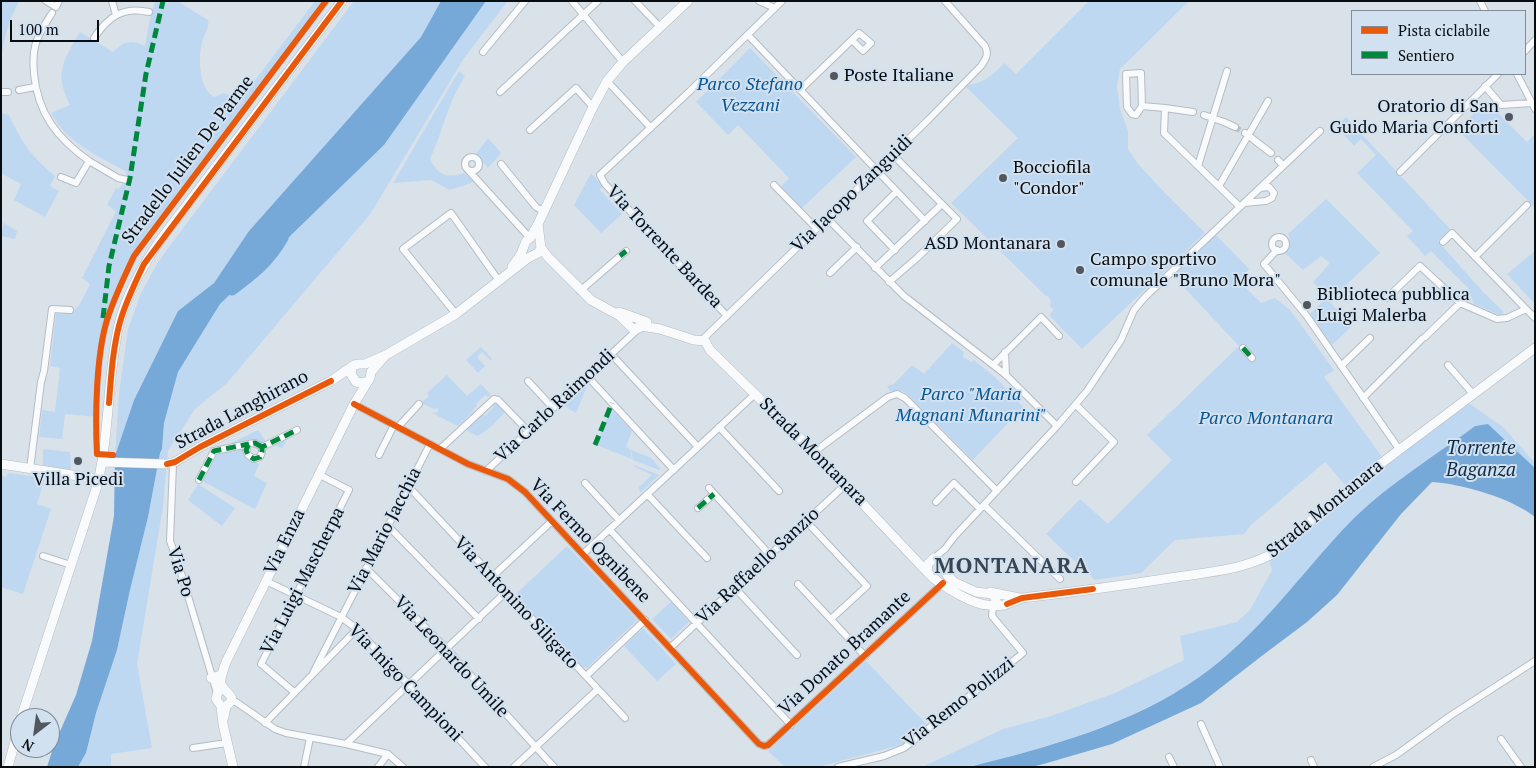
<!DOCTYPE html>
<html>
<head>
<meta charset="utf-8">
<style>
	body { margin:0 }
	#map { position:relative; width:1536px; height:768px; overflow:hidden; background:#d9e1e9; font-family:"PT Serif",serif }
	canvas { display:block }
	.frame { position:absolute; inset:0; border:2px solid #080d12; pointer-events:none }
	.legend { position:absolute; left:1351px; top:10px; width:175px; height:65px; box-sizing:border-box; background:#d2e1f0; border:1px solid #818c97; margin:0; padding:6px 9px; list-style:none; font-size:15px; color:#080d12 }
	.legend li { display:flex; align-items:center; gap:10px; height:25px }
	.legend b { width:25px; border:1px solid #818c97 }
	.north { position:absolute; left:10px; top:708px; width:50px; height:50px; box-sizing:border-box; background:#d2e1f0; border:1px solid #818c97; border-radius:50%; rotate:210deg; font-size:14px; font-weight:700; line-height:20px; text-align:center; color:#080d12 }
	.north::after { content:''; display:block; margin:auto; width:18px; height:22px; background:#51575d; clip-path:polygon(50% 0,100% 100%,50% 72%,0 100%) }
	.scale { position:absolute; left:10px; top:20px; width:89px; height:22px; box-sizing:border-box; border:2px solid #080d12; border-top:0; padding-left:6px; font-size:15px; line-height:18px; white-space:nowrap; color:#080d12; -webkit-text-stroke:4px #d2e1f0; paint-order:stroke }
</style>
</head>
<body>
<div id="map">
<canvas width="1536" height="768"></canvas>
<div class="frame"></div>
<ul class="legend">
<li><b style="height:6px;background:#e8590c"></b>Pista ciclabile</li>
<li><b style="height:6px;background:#00873e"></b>Sentiero</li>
</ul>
<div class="north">N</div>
<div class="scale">100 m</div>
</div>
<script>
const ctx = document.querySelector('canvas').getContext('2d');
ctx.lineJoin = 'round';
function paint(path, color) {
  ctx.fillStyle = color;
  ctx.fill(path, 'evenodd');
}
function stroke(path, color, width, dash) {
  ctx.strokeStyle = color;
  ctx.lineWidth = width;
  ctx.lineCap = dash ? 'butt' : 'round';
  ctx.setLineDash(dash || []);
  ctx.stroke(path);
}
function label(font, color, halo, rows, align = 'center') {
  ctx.font = font + ' "PT Serif",serif';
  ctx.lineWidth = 4;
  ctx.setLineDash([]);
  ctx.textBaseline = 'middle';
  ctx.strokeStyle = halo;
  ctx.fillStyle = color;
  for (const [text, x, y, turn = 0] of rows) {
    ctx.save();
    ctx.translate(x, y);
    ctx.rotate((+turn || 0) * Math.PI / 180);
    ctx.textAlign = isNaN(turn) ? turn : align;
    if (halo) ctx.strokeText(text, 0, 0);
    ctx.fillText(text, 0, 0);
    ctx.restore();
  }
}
paint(new Path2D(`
	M1 1H19L10 20 4 41 1 59Z
	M155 1H177L208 20C210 28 204 34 202 42 198 58 199 89 214 97L224 93 236 97 241 95 253 83 315 1H331L155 232C134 262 114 295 107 332 102 360 101 389 99 417L65 414 62 439 39 437 42 410 55 412 60 368 50 366 56 314C81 313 79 304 90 284L82 278 116 211 107 205 116 188 119 189 123 184 127 172C98 156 67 143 51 113L70 105C54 73 63 61 80 32L113 52C124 41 130 39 145 46L149 23Z
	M354 1H441L421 37 249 231 214 283 178 311 134 400 115 456 119 394 128 329 141 293 157 264 169 247Z
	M486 1H508L464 58 371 213 227 383 195 409 168 451 163 506 137 664 152 748 111 754V767H78L86 753 96 713 117 650 130 590 148 517 160 453 162 449 164 423 178 372 220 304 384 145Z
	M1089 1H1189L1120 69 1117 86 1120 109 1128 131V149L1138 164 1162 190 1205 233 1082 349 1049 315 1054 310 1050 306 1051 300 1047 296H1046L951 203 1018 138 964 85C982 85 993 75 1004 63L1016 74Z
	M750 48 856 157 801 209 781 187 789 178 738 125 728 135 696 102Z
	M459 71 465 76C448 102 443 131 430 159 439 177 447 178 465 173L474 182 450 190 431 180 393 183Z
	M1486 101 1527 142 1535 134V208L1458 130Z
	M1 113 9 115C22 143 31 156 55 176L50 186 59 191 45 217 14 200 21 184 1 173Z
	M1346 117 1450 229 1438 241 1483 292 1504 312 1500 315 1474 304 1468 288 1431 251 1425 256 1407 236 1413 231 1357 173 1376 155 1361 139 1354 146 1337 127Z
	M488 138 501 153 488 168 476 154Z
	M591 173 603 186 600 190 622 214 601 233 574 205Z
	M1326 199 1380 253 1329 301 1352 326 1331 346 1309 315 1327 297 1313 282 1330 263 1321 256 1303 270 1285 253C1290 246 1291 242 1288 234Z
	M4 223 17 231 15 239 1 236Z
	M1216 235 1249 269 1240 282 1261 303 1275 298 1290 310 1334 370 1324 377 1382 457 1345 485 1325 462 1250 526 1244 534 1175 540 1141 573 1095 580 1046 534 1080 499 1108 524 1172 460 1147 435 1239 346 1178 281 1182 277 1177 272Z
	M1535 251V304L1507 274Z
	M952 343 964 352 963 357 972 362 974 360 996 378 1023 407 973 460 907 394 902 391H890L887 386 894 384 912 365 924 374Z
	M481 347 492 359 491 361 482 352 477 357 485 366 478 373 466 360Z
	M447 375 467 396 481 384 491 395 488 397 485 395 476 404 477 406 472 410 474 411 458 426 430 412 435 413 439 411 437 408 434 409 423 404V401L429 396 427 393Z
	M588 384 576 413 564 406Z
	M496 402 505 412 492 426 478 436 464 429 483 414 485 416 494 407 492 404Z
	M1467 402 1503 427 1535 463V468L1488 424 1475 426C1435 456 1390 483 1354 518 1311 561 1277 611 1232 652 1177 702 1097 732 1026 752 1008 757 990 763 971 766 956 768 938 767 922 767L1003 729 1051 716 1115 693 1184 660 1180 636 1237 622 1250 610 1272 570 1267 553Z
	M611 408 632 431 626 447 630 449 632 459 596 445Z
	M258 430 266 442 290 434 282 448 271 444 267 448 253 440 245 445 244 456 259 464 254 476 267 483 255 509 202 481 217 450Z
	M43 449 70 452 71 471 43 467Z
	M631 450 651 458 661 469 659 470 633 460Z
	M634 465 659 475 640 493 639 487 652 475 635 467Z
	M9 473 45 478 37 504 51 509 23 594 1 587V475L6 477Z
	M198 484 235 508 222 526 188 500Z
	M567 546 637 620 587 668 581 666 518 598 517 593Z
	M671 602 689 622 671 639 652 619Z
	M643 628 676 664 657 681 624 646Z
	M866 661 927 725 904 744 818 767H785L768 751Z`), '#bfd8f2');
paint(new Path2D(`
	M441 1H486L384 145 220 304 178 372 164 423 162 449 160 453 148 517 130 590 117 650 96 713 86 753 78 767H47L54 745 76 695 92 641 114 516 115 456 134 400 178 311 214 283 249 231 421 37Z
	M1488 424 1535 468V517C1511 498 1463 484 1432 482L1401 514 1337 595 1307 622 1263 655 1201 703 1112 744 1047 763 1032 767H969C1046 748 1133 724 1198 678 1260 635 1302 571 1354 518 1390 483 1435 456 1475 426Z`), '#76a8d8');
stroke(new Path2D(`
	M232 290C255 273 269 262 283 238`), '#76a8d8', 11);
stroke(new Path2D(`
	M1235 127 1244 133`), '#bac1c9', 6, [6, 3]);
const street = new Path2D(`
	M46 1 56 7 59 1
	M112 1 116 15
	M572 1 623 62
	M635 1 660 27
	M759 1 775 8
	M1480 1 1485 11
	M52 13C47 21 41 30 37 40 33 50 33 63 34 74 38 114 57 138 89 161L76 183 61 177
	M748 35 925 221
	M94 38C108 17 123 6 149 12
	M1525 51 1535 40
	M483 52 525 1
	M1141 73 1142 106 1136 115 1132 114 1127 107 1126 74Z
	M1517 74 1535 109
	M607 81 651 128
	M1485 86 1501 105 1532 103
	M19 90 35 87
	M800 90 859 33 871 43 863 51 852 40
	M1 92H8
	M500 92 598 1
	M1142 106 1165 108 1193 112
	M1165 108 1164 133 1239 206
	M1204 115 1224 122 1235 127
	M530 130 576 88 593 107
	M1245 133 1271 153
	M465 164a7 7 0 1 1 14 0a7 7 0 1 1-14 0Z
	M1278 160 1283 165
	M89 161 118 178 127 180
	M501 164 536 207 543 211
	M1198 166 1227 71
	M469 171 530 238
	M1400 172 1498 74
	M774 185 816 228
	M1219 186 1268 101
	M1244 203 1266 201 1272 198 1274 193 1269 187 1260 188
	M827 218 904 296 1006 375 1057 426
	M1272 244a7 7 0 1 1 14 0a7 7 0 1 1-14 0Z
	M1443 242 1452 233 1526 309
	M895 250 867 221 896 192
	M1277 250 1264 264 1306 315 1399 449
	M1475 257 1527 205
	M875 268 942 204
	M830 273 857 247
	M889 282 917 258 957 219 892 154
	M580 291 626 251
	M1387 298 1420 266 1460 303 1497 319 1507 318 1526 309 1535 318
	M456 314 403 249 451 213 499 281
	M727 316 605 184 600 175 690 91 782 1
	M1425 337 1460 303
	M702 340 928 120 981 66C986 59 989 54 985 46L945 1
	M1243 348 1252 358
	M1005 352 1006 375
	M611 354 698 447
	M993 365 1041 317 1059 336
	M1448 365 1473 394
	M1341 366 1370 338
	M587 376 674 470
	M528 381 553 408
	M1363 398 1422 339
	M354 404 468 464 508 479 525 492 759 744 764 746 768 745 943 583
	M1076 405 1114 442 1076 482
	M398 427 419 404
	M719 427 779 491
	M262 447 255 443 249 444 246 450 248 455 254 459 260 457 262 452V447L297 430
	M440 449 494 399 498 400 528 431
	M814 452 888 397 897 394 905 398 997 491
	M379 455 394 425
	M173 464 170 541 179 566 217 693
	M30 469 41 382 44 371 52 309 70 310
	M486 471 637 330
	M199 480 214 451 249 444
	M585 483 619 520
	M408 486 625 718
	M709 488 770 555
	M647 494 707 558
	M936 502 954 483 980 509
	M984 505 1060 579
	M698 508 714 494
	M806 521 867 586 831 619
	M388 526 479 619
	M610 530 791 725
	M583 554 755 394
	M43 556 71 565
	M934 558 945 549 954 537 1057 426 1087 391 1121 340 1134 310 1145 297 1320 131
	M366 568 446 648 554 767
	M493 576 552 521
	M266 581 341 617 357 629 485 767
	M798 584 865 656
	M735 588 797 655
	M670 648 846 484
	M313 673 430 444
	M586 676 645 620
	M294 692 261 664 349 490 318 474
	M231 701 236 702 275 729 286 733 346 744 388 754 403 767
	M265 723 357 629
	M1201 724 1220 767
	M1501 739 1521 767
	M346 744 507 591
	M193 748 227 743
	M1169 757 1174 767
	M1311 760 1314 767
	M304 767 310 738
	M378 767 388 754
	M514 767 597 690
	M838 767 884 756 904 748 1023 653 992 616 993 606
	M1373 767 1396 755 1450 716 1535 661`);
const secondary = new Path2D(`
	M538 224 541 248 548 257 591 300 620 316 633 329 639 328 641 323
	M512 267 521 254 526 241 530 238 538 224 593 107 607 81 623 62 688 1
	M619 312 647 322
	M641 326 660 329 694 340 705 341 710 350 814 452 927 572
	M352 368 351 374 356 382 361 383 366 382
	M103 462 167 464 175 462 200 447 331 381 354 365 359 364H365L386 355 456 314 528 258 538 253 541 248
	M1 464 98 479
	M934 558 940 561 947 575 954 582 976 592 993 594 996 600 995 604C980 611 937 583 927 572L928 564Z
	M990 592 1019 598
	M993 606 1004 605 1022 598C1074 592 1126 585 1177 577 1210 572 1240 570 1270 555L1367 474 1535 348
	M211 678 221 675
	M219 681C221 683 222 686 224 689 229 695 237 698 226 706L224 717
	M21 718 97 486C110 433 107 377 119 324 127 293 143 265 161 239L342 1
	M8 767 20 723
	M233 767 223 724 221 706 216 699C220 687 221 674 226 662L354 404 370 378 371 372 384 357`);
stroke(street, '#b6bcc3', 8);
stroke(secondary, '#b6bcc3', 10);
stroke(street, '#f9fafc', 6);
stroke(secondary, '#f9fafc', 9);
stroke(new Path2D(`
	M620 256 626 251
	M103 318 109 266 130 178 146 74 163 1
	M1243 348 1252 358
	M595 445 612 403
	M262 447 255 443 249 444 246 450 248 455 254 459 260 457 262 452V447L297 430
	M199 480 214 451 249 444
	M698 508 714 494`), '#00873e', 5, [10, 5]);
stroke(new Path2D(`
	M109 403C111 376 113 347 120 322 126 301 135 283 144 264L342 1
	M354 404 468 464 508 479 525 492 759 744 764 746 768 745 943 583
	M113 455 97 454C95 416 96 356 107 320 114 298 124 277 134 256L326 1
	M167 464 175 462 200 447 331 381
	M1007 604 1022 598 1093 589`), '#e8590c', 6);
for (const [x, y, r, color] of [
	[834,76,5,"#51575d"],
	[1509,117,5,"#51575d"],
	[1003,178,5,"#51575d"],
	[1061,244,5,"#51575d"],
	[1080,270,5,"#51575d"],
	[1307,305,5,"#51575d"],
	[78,461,5,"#51575d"]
]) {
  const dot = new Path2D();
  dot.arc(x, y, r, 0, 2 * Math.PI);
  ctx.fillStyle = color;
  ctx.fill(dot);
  stroke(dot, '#d2e1f0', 2);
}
label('18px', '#080d12', '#d2e1f0', [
	["Poste Italiane",844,76],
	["Oratorio di San",1499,107,"right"],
	["Guido Maria Conforti",1499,128,"right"],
	["Bocciofila",1013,168],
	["\"Condor\"",1013,189],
	["ASD Montanara",1051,244,"right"],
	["Campo sportivo",1090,260],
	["comunale \"Bruno Mora\"",1090,281],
	["Biblioteca pubblica",1317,295],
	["Luigi Malerba",1317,316],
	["Villa Picedi",78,480,"center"]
], 'left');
label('italic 18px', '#085794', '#d2e1f0', [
	["Parco Stefano",750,85],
	["Vezzani",750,106],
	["Parco \"Maria",971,395],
	["Magnani Munarini\"",971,416],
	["Parco Montanara",1266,419]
]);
label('18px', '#080d12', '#d2e1f0', [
	["Stradello Julien De Parme",188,160,-53],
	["Via Jacopo Zanguidi",852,194,-44],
	["Via Torrente Bardea",664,247,47],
	["Via Carlo Raimondi",555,406,-43],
	["Strada Langhirano",242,410,-28],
	["Strada Montanara",813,452,45],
	["Strada Montanara",1325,509,-39],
	["Via Mario Jacchia",385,531,-63],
	["Via Fermo Ognibene",590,541,46],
	["Via Enza",285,542,-64],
	["Via Raffaello Sanzio",758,566,-43],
	["Via Po",180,572,73],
	["Via Luigi Mascherpa",303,581,-63],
	["Via Antonino Siligato",516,603,47],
	["Via Donato Bramante",845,653,-43],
	["Via Leonardo Umile",451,657,47],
	["Via Inigo Campioni",405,683,46],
	["Via Remo Polizzi",959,703,-38]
]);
label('italic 19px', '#0f2c47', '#d2e1f0', [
	["Torrente",1481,449],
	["Baganza",1481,471]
]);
ctx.letterSpacing = '1px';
label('bold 22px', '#394552', '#d2e1f0', [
	["MONTANARA",1012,567]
]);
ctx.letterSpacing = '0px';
</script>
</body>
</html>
